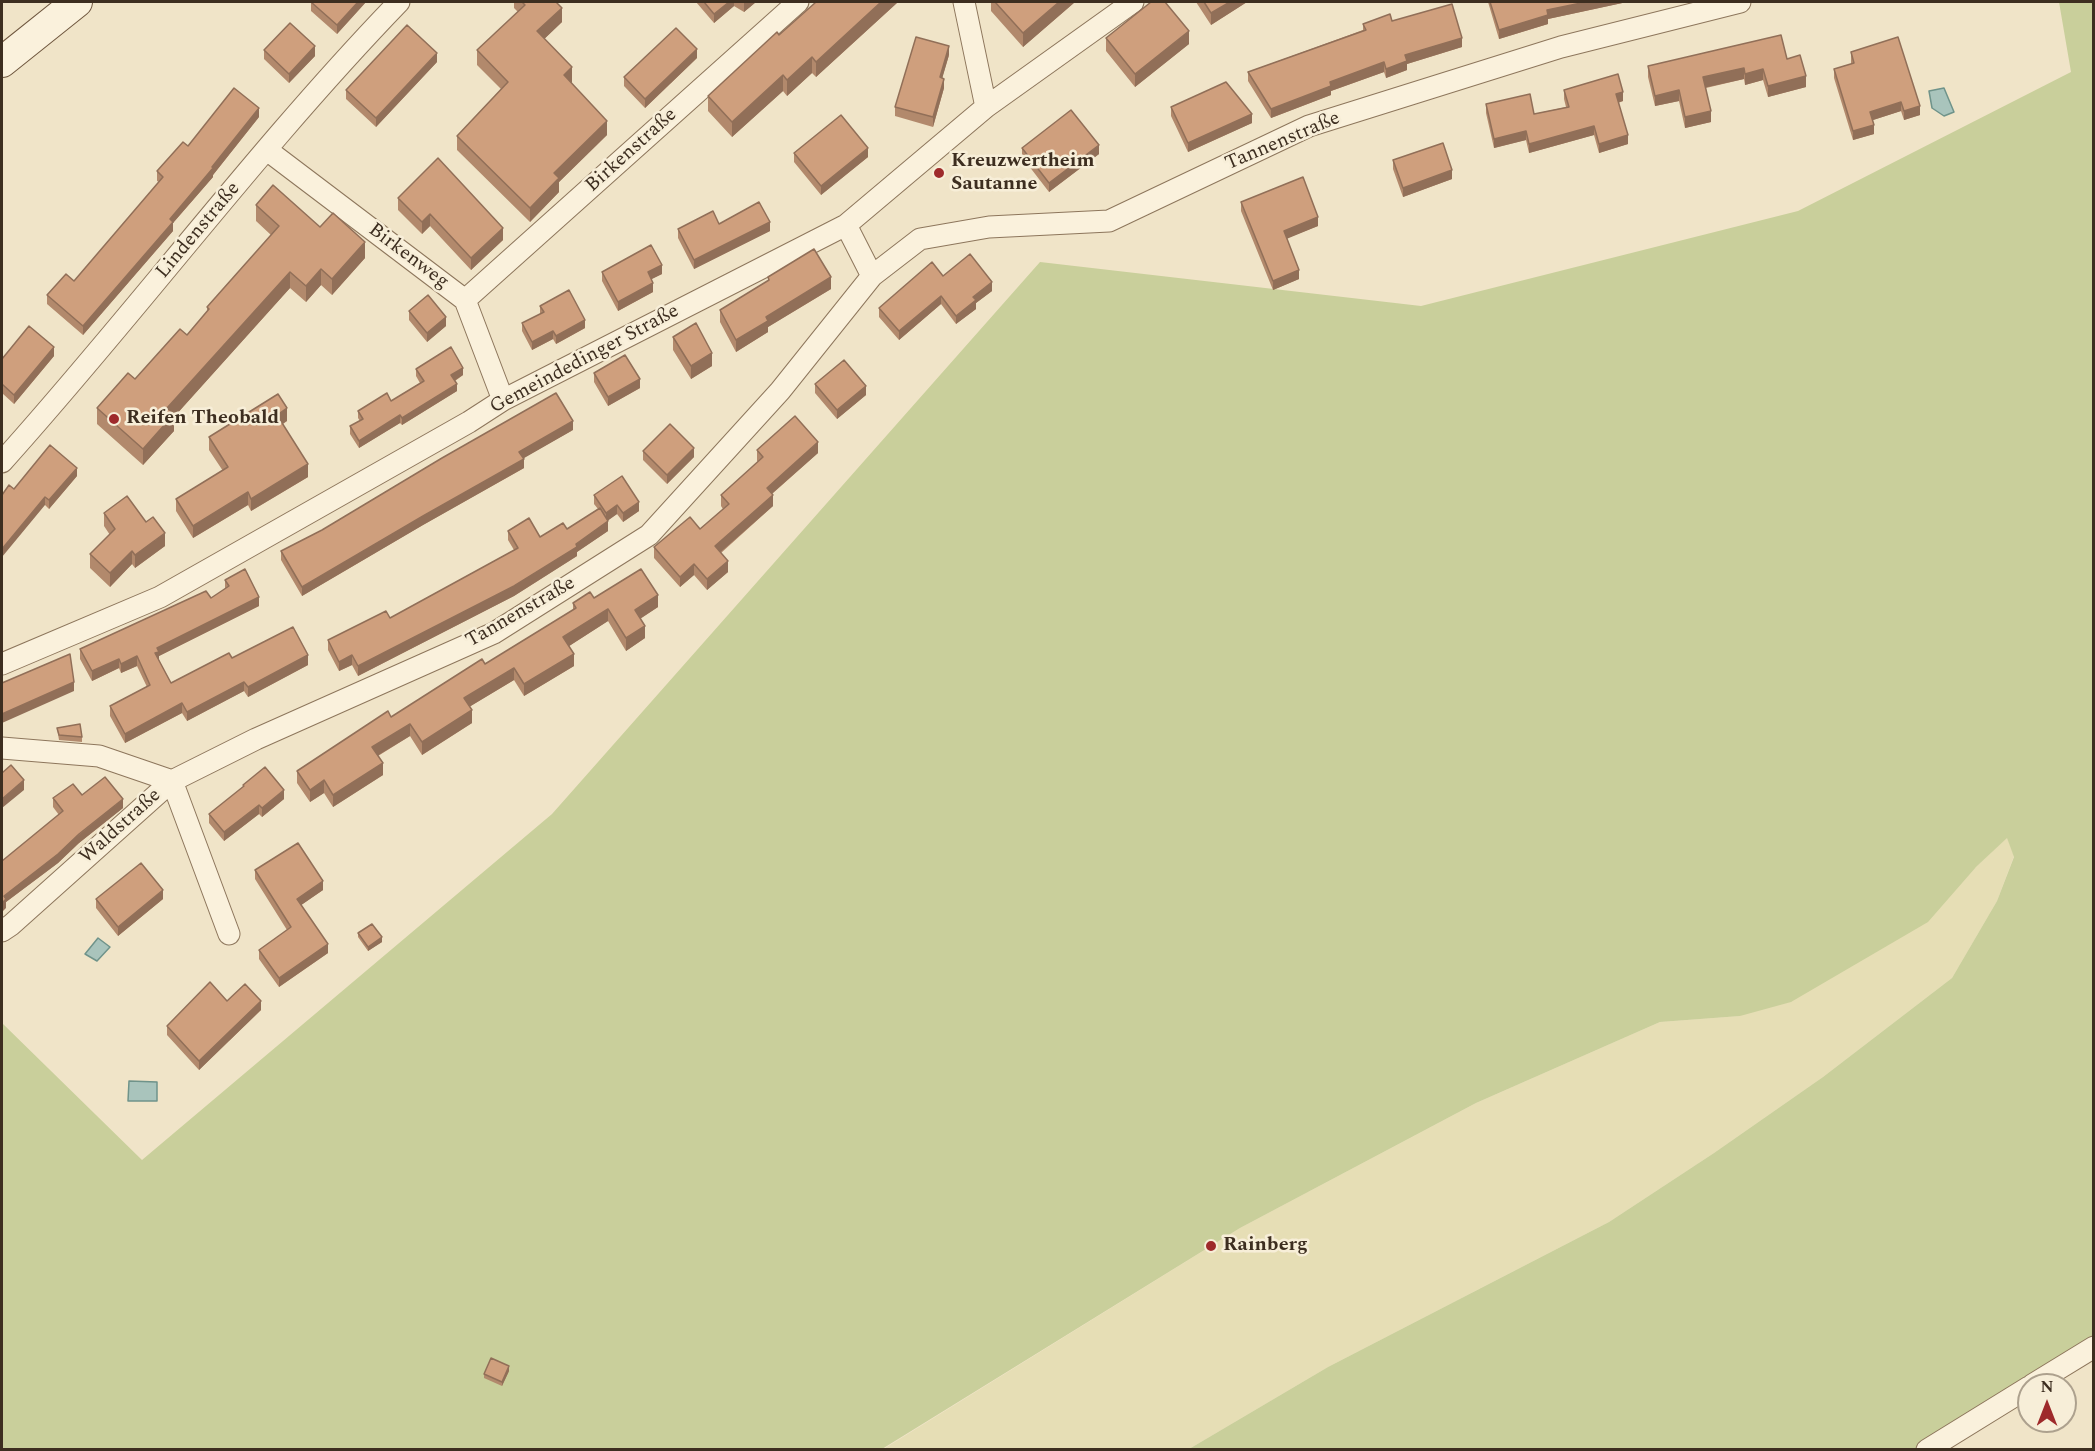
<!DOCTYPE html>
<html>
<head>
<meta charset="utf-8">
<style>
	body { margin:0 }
	#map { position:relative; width:2095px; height:1451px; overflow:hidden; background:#f0e4c8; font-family:Spectral,serif }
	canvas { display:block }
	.frame { position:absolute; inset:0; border:3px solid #3d2e20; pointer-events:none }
	.north { position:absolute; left:2017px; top:1373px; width:60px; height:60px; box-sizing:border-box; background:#f7eed8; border:2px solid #ada18e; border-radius:50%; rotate:0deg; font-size:16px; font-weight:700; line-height:24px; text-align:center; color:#3d2e20 }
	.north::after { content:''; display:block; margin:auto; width:21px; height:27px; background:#9e2a2b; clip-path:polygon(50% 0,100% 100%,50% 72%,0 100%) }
</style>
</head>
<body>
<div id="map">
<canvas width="2095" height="1451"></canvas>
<div class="frame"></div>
<div class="north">N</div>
</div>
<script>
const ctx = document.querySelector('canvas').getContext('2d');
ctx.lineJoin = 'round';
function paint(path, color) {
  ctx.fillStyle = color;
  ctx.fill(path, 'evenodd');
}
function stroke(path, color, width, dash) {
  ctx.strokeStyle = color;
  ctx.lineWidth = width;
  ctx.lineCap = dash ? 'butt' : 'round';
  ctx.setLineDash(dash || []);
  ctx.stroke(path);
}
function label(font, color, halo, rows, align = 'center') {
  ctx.font = font + ' Spectral,serif';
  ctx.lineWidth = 5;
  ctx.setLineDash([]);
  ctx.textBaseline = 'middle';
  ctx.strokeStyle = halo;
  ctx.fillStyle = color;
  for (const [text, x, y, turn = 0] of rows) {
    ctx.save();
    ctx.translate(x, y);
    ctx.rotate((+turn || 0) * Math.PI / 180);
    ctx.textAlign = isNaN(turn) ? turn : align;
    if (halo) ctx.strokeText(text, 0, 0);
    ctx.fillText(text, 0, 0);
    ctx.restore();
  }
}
paint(new Path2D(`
	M2007 837 2014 856 1997 901 1952 978 1823 1077 1714 1153 1609 1222 1328 1367 1189 1449 882 1450 1240 1228 1476 1103 1660 1022 1740 1016 1976 867Z`), '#e6deb5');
paint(new Path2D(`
	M2059 2H2093V1354L1940 1449H1189L1328 1367 1609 1222 1714 1153 1823 1077 1952 978 1997 901 2014 857 2007 838 1976 867 1928 922 1791 1002 1740 1016 1660 1022 1476 1103 1240 1228 882 1449H2V1023L142 1160 552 814 1040 262 1421 306 1798 211 2071 72Z`), '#c9cf9b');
const water = new Path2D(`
	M1944 88 1954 112 1944 116 1932 108 1929 91Z
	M98 938 110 947 97 961 85 954Z
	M129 1081 157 1082V1101H128Z`);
paint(water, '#a9c4bc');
stroke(water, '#6f938a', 1.5);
const minor = new Path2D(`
	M964 2 986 107
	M267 150 465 300 503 400
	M846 225 872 276
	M465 300 798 2
	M2 462C137 312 258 148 399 2
	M2 664 160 597 469 422 503 400 846 225 986 107 1133 2
	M2 748 99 756 172 781 256 739 494 633 649 535 780 391 872 276 920 239 989 227 1109 221 1309 126 1561 47 1740 2
	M2 931 11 925 172 781 229 934
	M2032 1385 2094 1347
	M1927 1450 2029 1387`);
const secondary = new Path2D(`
	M2 62 77 2`);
stroke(minor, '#8d765c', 23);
stroke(secondary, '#6f573f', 32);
stroke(minor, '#faf1dc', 21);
stroke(secondary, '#faf1dc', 30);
paint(new Path2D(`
	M311 2H366L337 34 311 11Z
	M514 2H556L562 22 544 39 572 82 571 83 607 135 559 182V192L530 222 457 150V136L501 89 477 65V50L518 12 514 8Z
	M696 2H756L744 12 734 6 714 23Z
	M898 2 816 77 812 73 787 96 783 91 732 137 708 111V96L779 35Z
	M991 2H1075L1023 47 991 11Z
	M1196 2H1247L1211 25Z
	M1488 2H1627L1548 19V24L1499 39Z
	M1392 21 1462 47 1407 64V70L1386 78 1384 72 1331 91V95L1271 118 1248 81V72L1363 30V24Z
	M1106 38 1189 44 1135 87 1106 51Z
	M264 50 315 56 289 83 264 59Z
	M1851 52 1920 115 1904 120 1901 111 1873 120 1874 134 1853 140 1834 78V69L1851 64Z
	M949 55 942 78 944 88 933 127 895 116V107Z
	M697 58 645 108 624 86V77Z
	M1787 59 1806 87 1768 97 1763 80 1745 85 1744 79 1706 88 1711 122 1685 128 1679 101 1655 106 1648 77V66Z
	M437 62 376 127 346 99V90Z
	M1564 90 1623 101 1618 103 1628 144 1599 153 1594 135 1529 153 1526 140 1494 148 1486 113V104L1534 114 1566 107 1564 99Z
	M1171 107 1252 123 1188 152 1171 116Z
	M259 117 213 175V177L173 223V231L83 335 47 304V295L74 281 159 182 157 181V171L188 146Z
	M1022 148 1099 154 1049 192 1022 157Z
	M794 153 868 157 821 195 794 162Z
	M1393 160 1452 179 1403 197 1393 169Z
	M398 198 503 240 471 270 430 226 422 234 398 210Z
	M1241 202 1318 226 1287 238 1299 279 1273 290 1241 211Z
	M256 205 320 227 365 258 332 295 321 285 306 302 290 288 174 417V431L143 465 97 424V408L135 379 187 335 207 313V307L271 235 256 221Z
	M719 224 770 231 694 269 678 238V229Z
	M602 272 662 274 651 279 653 292 618 311 602 281Z
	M943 276 992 291 976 303V309L956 324 941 304 899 340 879 317V308Z
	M768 277 831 289 768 327V332L736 352 720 322V310L768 281Z
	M540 306 585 328 556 344 553 339 532 350 522 331V323L540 314Z
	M409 311 446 326 427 342 409 320Z
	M673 337 712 366 691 379 673 350Z
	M54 356 14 404 2 393V359Z
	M416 369 463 375 455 381 457 391 402 425 400 423 359 448 350 434V426L360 421 358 418V411L391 401 420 383 416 376Z
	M594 373 640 388 608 406 594 382Z
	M815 384 866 395 837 419 815 393Z
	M287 421 283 424 308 477 251 511 248 505 193 538 176 511V499L223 471 209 450V437Z
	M573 430 523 458 524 468 423 525 302 596 281 560V551Z
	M757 450 818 453 772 494 773 506 721 553 728 572 707 590 694 575 680 587 654 558V547L700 529 723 509 721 506V495L758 462 757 461Z
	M643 451 694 457 667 484 643 460Z
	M77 476 49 509 45 505 14 489Z
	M594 495 639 511 623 522 617 514 608 520V531L577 552V556L514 596 358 676 352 665 339 671 328 650V640L390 618 514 550 508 540V531L540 537 567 529 598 509 594 504Z
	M104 513 165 546 135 568 132 564 110 587 90 568V554L110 535 104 526Z
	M225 580 259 606 159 656V660L171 683 232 658 308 665 248 697 244 691 187 721 182 713 125 743 110 716V706L147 687 137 666 121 673 119 668 92 681 80 659V649L211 598 225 589Z
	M594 598 658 607 640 619 645 638 626 651 608 621 569 646 574 666 524 696 514 680 469 707 472 723 422 755 410 736 378 756 383 775 333 807 324 793 310 802 297 783V771L485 664 573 610V603Z
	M57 728 82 737V742L59 740Z
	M243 785 284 799 262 817 259 814 224 841 209 823V814L243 787Z
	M82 795 123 808 79 843 58 863 6 902V908L2 861 59 815 53 807V798Z
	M255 870 323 890 301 905 328 953 279 987 259 959V950L287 930 255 879Z
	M96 899H163L118 936 96 908Z
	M358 933 382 942 368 951 358 937Z
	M227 1001 261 1010 199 1070 167 1035V1026Z
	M509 1371 502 1386 484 1378V1374Z`), '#b2896c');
paint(new Path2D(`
	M358 2H366L337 34V25Z
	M729 2H734V6L714 23V14Z
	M745 2H756L744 12V3Z
	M881 2H898L816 77V62Z
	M1059 2H1075L1023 47V33Z
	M1230 2H1247L1211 25V13Z
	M1586 2H1627L1548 19V24L1499 39V30L1547 10Z
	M562 8V22L537 46V31Z
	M1189 31V44L1135 87V74Z
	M1462 38V47L1407 64V70L1386 78V69L1405 55Z
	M315 46V56L289 83V74Z
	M949 46V55L940 86V77Z
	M697 49V58L645 108V99Z
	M437 53V62L376 127V118Z
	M812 57V73L787 96V80Z
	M1384 62V72L1331 91V95L1271 118V109L1330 82Z
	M572 67V82L564 90V75Z
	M1744 68V79L1703 88V77Z
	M1763 69V80L1745 85V74Z
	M783 75V91L732 137V122Z
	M1806 76V87L1768 97V86Z
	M944 79V88L933 127V117Z
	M1679 90V101L1655 106V96Z
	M1623 92V101L1616 103V94Z
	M1901 102V111L1870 121V112Z
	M1920 106V115L1904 120V111Z
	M259 108V117L213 175V177L173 223V231L83 335V326Z
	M1711 111V122L1685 128V117Z
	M1252 114V123L1188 152V143Z
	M607 121V135L559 182V192L530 222V208L554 173Z
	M1874 125V134L1853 140V131Z
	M1594 126V135L1529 153V144Z
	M1526 131V140L1494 148V139Z
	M1628 135V144L1599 153V144Z
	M1099 145V154L1049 192V183Z
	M868 148V157L821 195V186Z
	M1452 170V179L1403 197V188Z
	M430 214V226L422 234V222Z
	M1318 217V226L1284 240V231Z
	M770 222V231L694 269V260Z
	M503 228V240L471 270V258Z
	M365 242V258L332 295V279Z
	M662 265V274L648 281V272Z
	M321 269V285L306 302V286Z
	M1299 270V279L1273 290V281Z
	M290 272V288L174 417V431L143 465V449L167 408Z
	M831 277V289L768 327V332L736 352V340L766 317Z
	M992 282V291L976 303V309L956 324V316L973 297Z
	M653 283V292L618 311V302Z
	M941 296V304L899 340V331Z
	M446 317V326L427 342V333Z
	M585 320V328L556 344V336Z
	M553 331V339L532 350V342Z
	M54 347V356L14 404V395Z
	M712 353V366L691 379V366Z
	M463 368V375L451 383V375Z
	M640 379V388L608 406V397Z
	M457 384V391L402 425V418Z
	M866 386V395L837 419V410Z
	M287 408V421L277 427V415Z
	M400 415V423L359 448V441Z
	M573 421V430L519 461V452Z
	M818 442V453L767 498V488Z
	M694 448V457L667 484V475Z
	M524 459V468L423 525 302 596V587L423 516Z
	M308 464V477L251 511V499Z
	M77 468V476L49 509V500Z
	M248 492V505L193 538V526Z
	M773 495V506L715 557V546Z
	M45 497V505L2 557V549Z
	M639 502V511L623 522V513Z
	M617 505V514L606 522V513Z
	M608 521V531L577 552V556L514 596 358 676V666L576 544Z
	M165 533V546L135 568V555Z
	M132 551V564L110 587V573Z
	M728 561V572L707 590V579Z
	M694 564V575L680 587V577Z
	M658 595V607L635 622V610Z
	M259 597V606L159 656V661L155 653 157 648Z
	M608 609V621L563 650V637Z
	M645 626V638L626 651V638Z
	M574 654V666L524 696V684Z
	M308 655V665L248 697V687Z
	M352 655V665L339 671V662Z
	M137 656V666L121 673V664Z
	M119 659V668L92 681V671Z
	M514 668V680L464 710V698Z
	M74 682V691L2 723V714Z
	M244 682V691L187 721V712Z
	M182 703V713L125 743V734Z
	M472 710V723L422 755V742Z
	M410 724V736L372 759V747Z
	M383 763V775L333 807V795Z
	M24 780V790L2 808V799Z
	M324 780V793L310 802V790Z
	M284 790V799L262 817V808Z
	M123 799V808L79 843 58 863 6 902V908L2 912V903L4 896Z
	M259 805V814L224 841V832Z
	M323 881V890L297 908V899Z
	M163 890V899L118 936V927Z
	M382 937V942L368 951V947Z
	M328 944V953L279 987V978Z
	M261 1001V1010L199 1070V1061Z
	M509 1366V1371L502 1386V1382Z`), '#916f58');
const building = new Path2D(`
	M311 2H358L337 25Z
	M522 2H556L562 8 537 31 572 67 564 75 607 121 554 173 559 178 530 208 457 136 508 82 477 50 525 5Z
	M704 2H729L714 14Z
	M816 2H881L816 62 812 57 787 80 783 75 732 122 708 96 777 32 779 35Z
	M995 2H1059L1023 33Z
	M1151 2H1165L1189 31 1135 74 1106 38Z
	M1204 2H1230L1211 13Z
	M1490 2H1586L1547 10 1548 15 1499 30Z
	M1452 4 1462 38 1405 55 1407 61 1386 69 1384 62 1330 82 1331 86 1271 109 1248 72 1366 30 1363 24 1390 14 1392 21Z
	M290 23 315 46 289 74 264 50Z
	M407 25 437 53 376 118 346 90Z
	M676 28 697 49 645 99 624 77Z
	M1781 35 1787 59 1800 55 1806 76 1768 86 1763 69 1745 74 1744 68 1703 77 1711 111 1685 117 1679 90 1655 96 1648 66Z
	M916 37 949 46 940 77 944 79 933 117 895 107Z
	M1898 37 1920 106 1904 111 1901 102 1870 112 1874 125 1853 131 1834 69 1854 63 1851 52Z
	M1618 74 1623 92 1616 94 1628 135 1599 144 1594 126 1529 144 1526 131 1494 139 1486 104 1530 94 1534 114 1569 107 1564 90Z
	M1226 82 1252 114 1188 143 1171 107Z
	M234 88 259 108 212 167 213 168 170 219 173 222 83 326 47 295 66 274 74 281 163 177 157 171 183 142 188 146Z
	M1071 110 1099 145 1049 183 1022 148Z
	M841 115 868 148 821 186 794 153Z
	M1443 143 1452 170 1403 188 1393 160Z
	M438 158 503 228 471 258 430 214 422 222 398 198Z
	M1303 177 1318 217 1284 231 1299 270 1273 281 1241 202Z
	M273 185 320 227 333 213 365 242 332 279 321 269 306 286 290 272 167 408 174 414 143 449 97 408 128 373 135 379 180 329 187 335 209 309 207 307 279 226 256 205Z
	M759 202 770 222 694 260 678 229 713 211 719 224Z
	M651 245 662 265 648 272 653 283 618 302 602 272Z
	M814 249 831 277 766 317 768 321 736 340 720 310 769 280 768 277Z
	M970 254 992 282 973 297 976 300 956 316 941 296 899 331 879 308 932 262 943 276Z
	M569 290 585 320 556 336 553 331 532 342 522 323 544 312 540 306Z
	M428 295 446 317 427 333 409 311Z
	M696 323 712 353 691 366 673 337Z
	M29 326 54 347 14 395 2 384V359Z
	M451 347 463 368 451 375 457 384 402 418 400 415 359 441 350 426 363 419 358 411 387 393 391 401 424 381 416 369Z
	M625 355 640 379 608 397 594 373Z
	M844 360 866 386 837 410 815 384Z
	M556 393 573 421 519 452 524 459 423 516 302 587 281 551 322 530 442 458Z
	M278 394 287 408 277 415 308 464 251 499 248 492 193 526 176 499 228 467 209 437Z
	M795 416 818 442 767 488 773 495 715 546 728 561 707 579 694 564 680 577 654 547 690 517 700 529 729 504 721 495 763 457 757 450Z
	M670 424 694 448 667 475 643 451Z
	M50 445 77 468 49 500 45 497 2 549V495L9 485 14 489Z
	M622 476 639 502 623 513 617 505 606 513 594 495Z
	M127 496 146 522 153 517 165 533 135 555 132 551 110 573 90 554 115 529 104 513Z
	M600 508 608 521 576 544 577 547 514 586 358 666 352 655 339 662 328 640 386 611 390 618 518 548 508 531 529 518 540 537 563 523 567 529Z
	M245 569 259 597 157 648 159 652 155 653 171 683 229 653 232 658 293 627 308 655 248 687 244 682 187 712 182 703 125 734 110 706 150 685 137 656 121 664 119 659 92 671 80 649 206 591 211 598 229 586 225 580Z
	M641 569 658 595 635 610 645 626 626 638 608 609 563 637 574 654 524 684 514 668 464 698 472 710 422 742 410 724 372 747 383 763 333 795 324 780 310 790 297 771 388 711 391 717 482 659 485 664 576 608 573 603 590 592 594 598Z
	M70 654 74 682 2 714V683Z
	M80 724 82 737 59 735 57 728Z
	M11 765 24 780 2 799V773Z
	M265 767 284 790 262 808 259 805 224 832 209 814 244 786 243 785Z
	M105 777 123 799 79 834 58 854 4 896 6 899 2 903V861L63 811 53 798 73 784 82 795Z
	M298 843 323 881 297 899 328 944 279 978 259 950 291 927 255 870Z
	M141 863 163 890 118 927 96 899Z
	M372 924 382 937 368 947 358 933Z
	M210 982 227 1001 245 984 261 1001 199 1061 167 1026Z
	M491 1358 509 1366 502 1382 484 1374Z`);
paint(building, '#cf9f7d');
stroke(building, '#916f58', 1.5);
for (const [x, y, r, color] of [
	[939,173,6,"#9e2a2b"],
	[114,419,6,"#9e2a2b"],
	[1211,1246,6,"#9e2a2b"]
]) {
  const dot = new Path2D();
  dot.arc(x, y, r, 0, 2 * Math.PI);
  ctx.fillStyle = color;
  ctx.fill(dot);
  stroke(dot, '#f7eed8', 2);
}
label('20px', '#3d2e20', '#f7eed8', [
	["Tannenstraße",1283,142,-23],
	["Birkenstraße",632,151,-42],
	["Lindenstraße",199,231,-50],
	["Birkenweg",408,257,37],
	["Gemeindedinger Straße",585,360,-28],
	["Tannenstraße",521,613,-30],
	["Waldstraße",121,827,-42]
]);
label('bold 20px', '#3d2e20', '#f7eed8', [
	["Kreuzwertheim",951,162],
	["Sautanne",951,185],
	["Reifen Theobald",126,419],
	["Rainberg",1223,1246]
], 'left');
</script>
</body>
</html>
